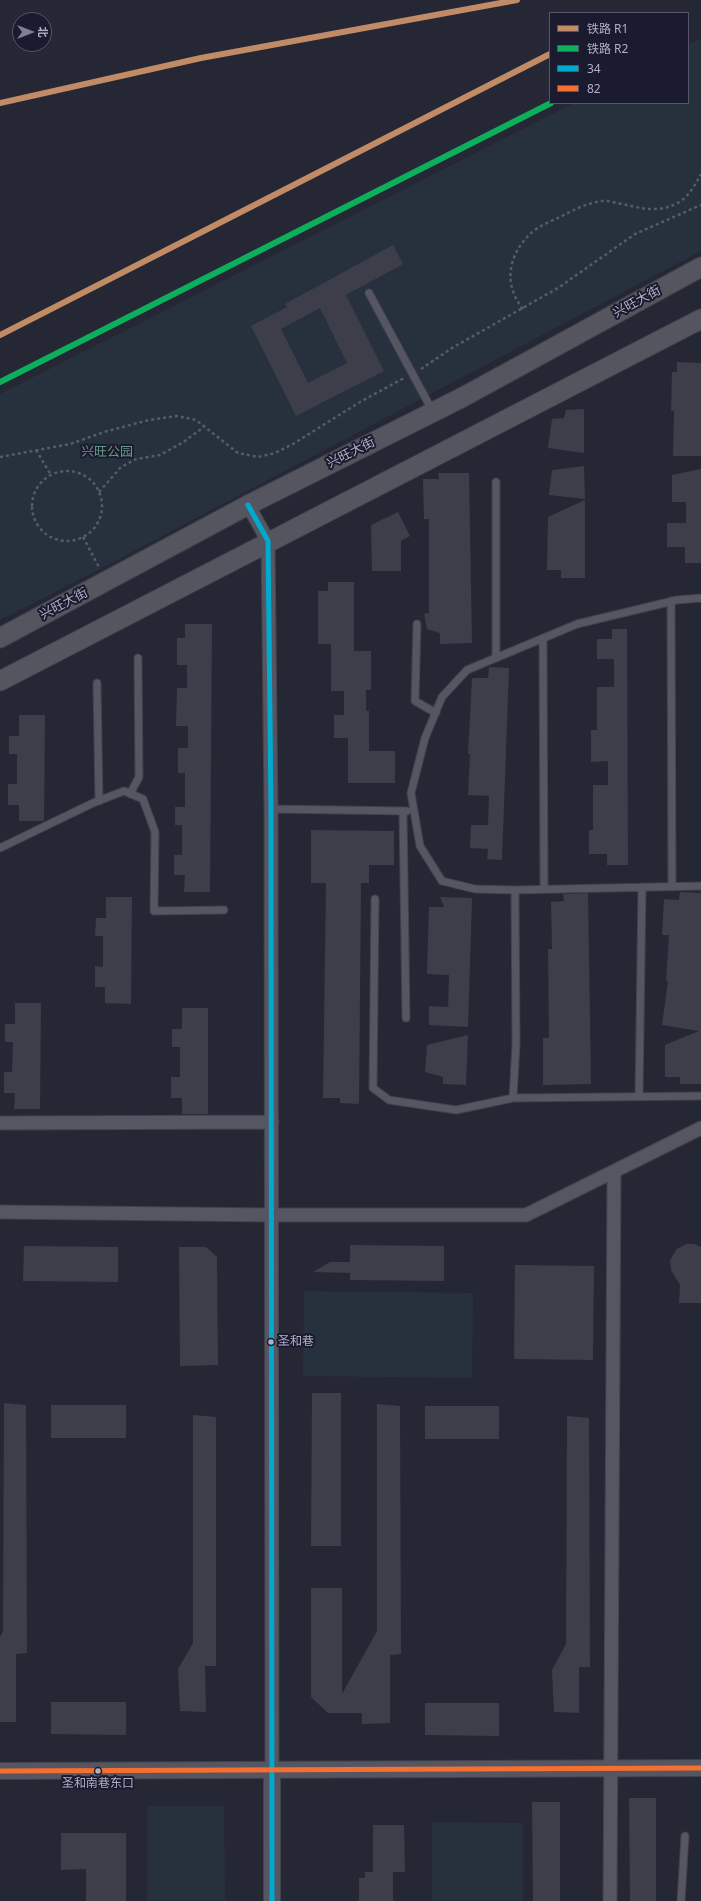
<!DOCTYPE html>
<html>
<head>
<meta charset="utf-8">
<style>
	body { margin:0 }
	#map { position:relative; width:701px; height:1901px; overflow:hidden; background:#262734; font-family:"Noto Sans","Noto Sans SC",sans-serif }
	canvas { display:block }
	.legend { position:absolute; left:549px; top:12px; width:140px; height:92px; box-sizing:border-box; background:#1a1b2e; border:1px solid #56566b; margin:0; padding:5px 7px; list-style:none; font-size:12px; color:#afafc6 }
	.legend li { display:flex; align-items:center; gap:8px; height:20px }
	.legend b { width:20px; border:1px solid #56566b }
	.north { position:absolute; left:12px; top:12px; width:40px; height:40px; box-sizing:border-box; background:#1a1b2e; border:1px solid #56566b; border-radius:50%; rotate:90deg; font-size:11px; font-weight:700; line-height:16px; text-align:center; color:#afafc6 }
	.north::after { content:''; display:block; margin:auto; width:14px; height:18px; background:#7f7f93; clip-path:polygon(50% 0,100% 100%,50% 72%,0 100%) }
</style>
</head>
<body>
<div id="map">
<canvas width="701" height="1901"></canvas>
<ul class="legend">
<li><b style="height:5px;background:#c18c65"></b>铁路 R1</li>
<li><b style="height:5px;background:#0daf5c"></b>铁路 R2</li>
<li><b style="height:5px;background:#00a9ce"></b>34</li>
<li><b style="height:5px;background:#f46f30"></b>82</li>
</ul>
<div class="north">北</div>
</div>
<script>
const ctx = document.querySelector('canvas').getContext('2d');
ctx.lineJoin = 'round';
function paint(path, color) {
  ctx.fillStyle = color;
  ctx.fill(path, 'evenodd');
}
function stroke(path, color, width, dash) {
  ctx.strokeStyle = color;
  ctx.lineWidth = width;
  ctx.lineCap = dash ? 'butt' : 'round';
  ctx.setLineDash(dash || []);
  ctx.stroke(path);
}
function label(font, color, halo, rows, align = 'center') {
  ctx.font = font + ' "Noto Sans","Noto Sans SC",sans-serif';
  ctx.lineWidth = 4;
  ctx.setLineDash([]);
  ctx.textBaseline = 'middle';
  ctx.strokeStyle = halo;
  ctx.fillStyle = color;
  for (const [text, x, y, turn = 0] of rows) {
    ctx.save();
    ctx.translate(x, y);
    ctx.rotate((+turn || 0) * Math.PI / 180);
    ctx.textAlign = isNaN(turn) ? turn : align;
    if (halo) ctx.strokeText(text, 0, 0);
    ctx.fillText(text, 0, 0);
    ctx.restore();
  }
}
paint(new Path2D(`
	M701 39V251L100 569 0 620V394L574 103H688V45Z
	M304 1291 473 1293 472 1378 303 1376Z
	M147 1806H224L225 1901H147Z
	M432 1822 523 1823V1901H432Z`), '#26313d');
paint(new Path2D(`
	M393 245 403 264 346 295 384 371 296 416 251 326 287 307 285 304ZM320 308 347 363 308 383 281 329Z
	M677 362 701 363V456H673L674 411H671L672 372H677Z
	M584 409V453L548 448 552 419 564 418 566 410Z
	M584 466 585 499 549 495 552 470Z
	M701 469V563H685V547H667V523H686V502H672V475Z
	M438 473H469L472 643 440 644V633L427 629 424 614 429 613V519H424L423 479H439Z
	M585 500V578H561V570H547L548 517Z
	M398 512 410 536 401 541V571H372L371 525Z
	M328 582H354V651H371V690H366V711H369V751H395V783H348V738H334V715H344V691H331V644H318V591H328Z
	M185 624H212L210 892H184L185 875H174V855H182V825H175V807H185V773H178V748H188V726H176L177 688H187V665H177V638H185Z
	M612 629H627L628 865H607V854H589V830H593V785H608V761L591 762V730H597V687H614V659H597V639H612Z
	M489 667 509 668 502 860 487 859 488 849 470 848 471 825H488L489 796 468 795 470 754H468L472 678H488Z
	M19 715H45L44 821H19V805H8V784H17V754H9V736H19Z
	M311 830 394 831V865H369V883H361L359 1104 340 1103V1098H323L326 883H311Z
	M680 892 701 893V1084H680V1077H665V1045L699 1031 662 1025 668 981H666L669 935H662L664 899 679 900Z
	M588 893 591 1084 543 1085V1038H549L548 949H552L551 902 564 901 563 894Z
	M106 897H132L131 1004 105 1003V987H95V966L103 967V936H95L96 918H106Z
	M440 897 472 898 468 1027 429 1025V1006L448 1007 449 975 427 974 429 907H444Z
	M15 1003H41L40 1109H14L15 1093H4V1072H12L13 1042H5V1024H15Z
	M182 1008H208V1114H182V1098H171V1077H180V1047H172V1029H182Z
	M468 1035 466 1085 443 1084V1077L425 1072 427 1045Z
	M686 1244H694L701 1247V1303H679L680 1285 671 1270 670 1261 673 1255 677 1249Z
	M350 1245 444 1246V1281L350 1280V1273L313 1272 330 1262H350Z
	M24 1246 118 1247V1282L23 1281Z
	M179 1247H206L217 1257 218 1365 180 1366Z
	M515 1265 594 1266 593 1360 514 1359Z
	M312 1393H341V1546H311Z
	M4 1403 26 1405 27 1653 16 1654V1722H0V1637L3 1631Z
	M377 1404 400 1406 401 1654 390 1655V1723L362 1724V1713H328L311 1697V1588H342V1694L377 1631Z
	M51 1405H126V1438H51Z
	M425 1406H499V1439H425Z
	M193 1415 216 1417V1666H205L206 1712 180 1711 178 1669 193 1643Z
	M567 1416 589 1418 590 1667H579V1713L554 1712 552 1670 566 1644Z
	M51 1702H126V1735L51 1734Z
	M425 1703H499V1736L425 1735Z
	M629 1798H656V1901H630Z
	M532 1802H560V1901H533Z
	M373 1825H404L405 1872H393V1901H359V1878H365V1872H373Z
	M61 1833H126V1901H86V1869L61 1870Z`), '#3e3e4a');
const service = new Path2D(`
	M369 293 433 412
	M496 482V657
	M701 598 677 600 577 624 467 670 442 697 425 738 411 793 420 846 442 881 475 889 515 890 701 886
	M671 601 672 887
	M417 624 415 701 436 713
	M543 638 544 889
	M97 683 99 801
	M130 794 139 777 138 658
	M271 809 407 811
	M403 811 406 1018
	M0 848 93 803 124 791 143 799 155 832 154 911 224 910
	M375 899 373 1088 389 1100 456 1110 513 1098 701 1096
	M639 1096 642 887
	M513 1098 516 1044 515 890
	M681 1901 685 1836`);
const minor = new Path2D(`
	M248 505 268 541 271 809 272 1769
	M0 1123 272 1122
	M0 1212 271 1215H526L701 1128
	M610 1901 614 1172`);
const tertiary = new Path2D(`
	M272 1769V1901
	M0 1771 701 1768`);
const secondary = new Path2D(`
	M0 638 248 505 463 397 701 267
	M0 681 701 319`);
stroke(service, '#40414b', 9);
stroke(minor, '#40414b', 15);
stroke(tertiary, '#40414b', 18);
stroke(secondary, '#40414b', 21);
stroke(new Path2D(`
	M523 309C503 284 508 256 530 234 538 226 552 221 562 216 575 209 588 203 602 201 606 200 612 202 617 203 639 207 653 214 676 204 688 198 695 185 701 174
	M421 369 452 348 558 288 635 234 701 205
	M36 450 51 475
	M0 457 70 444 104 432 149 420 177 416 196 420 238 453 258 457 275 453 293 444 360 402 404 378
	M32 506a35 35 0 1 1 70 0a35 35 0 1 1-70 0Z
	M99 492 121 467 136 459 160 455 182 443 204 427
	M83 537 99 567`), '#585a64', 2.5, [3, 3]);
stroke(service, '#565662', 7);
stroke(minor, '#565662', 13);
stroke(tertiary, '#565662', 16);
stroke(secondary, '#555560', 19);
stroke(new Path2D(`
	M248 505 268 541 271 809 272 1901`), '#00a9ce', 5);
stroke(new Path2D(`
	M0 1771 701 1768`), '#f46f30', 5);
stroke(new Path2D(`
	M0 103 201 58 517 0
	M0 335 550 54`), '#c18c65', 6);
stroke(new Path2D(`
	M0 382 551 103`), '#0daf5c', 6);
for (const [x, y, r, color] of [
	[271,1342,3.5,"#afafc6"],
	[98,1771,3.5,"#afafc6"]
]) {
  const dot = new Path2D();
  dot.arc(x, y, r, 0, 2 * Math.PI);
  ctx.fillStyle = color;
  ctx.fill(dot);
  stroke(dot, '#1a1b2e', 1.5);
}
label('12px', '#afafc6', '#1a1b2e', [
	["圣和巷",278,1342],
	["圣和南巷东口",98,1784,"center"]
], 'left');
label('13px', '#afafc6', '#1a1b2e', [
	["兴旺大街",637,302,-29],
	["兴旺大街",351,453,-27],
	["兴旺大街",64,604,-28]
]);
label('13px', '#659883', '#1a1b2e', [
	["兴旺公园",107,452]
]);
</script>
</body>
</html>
